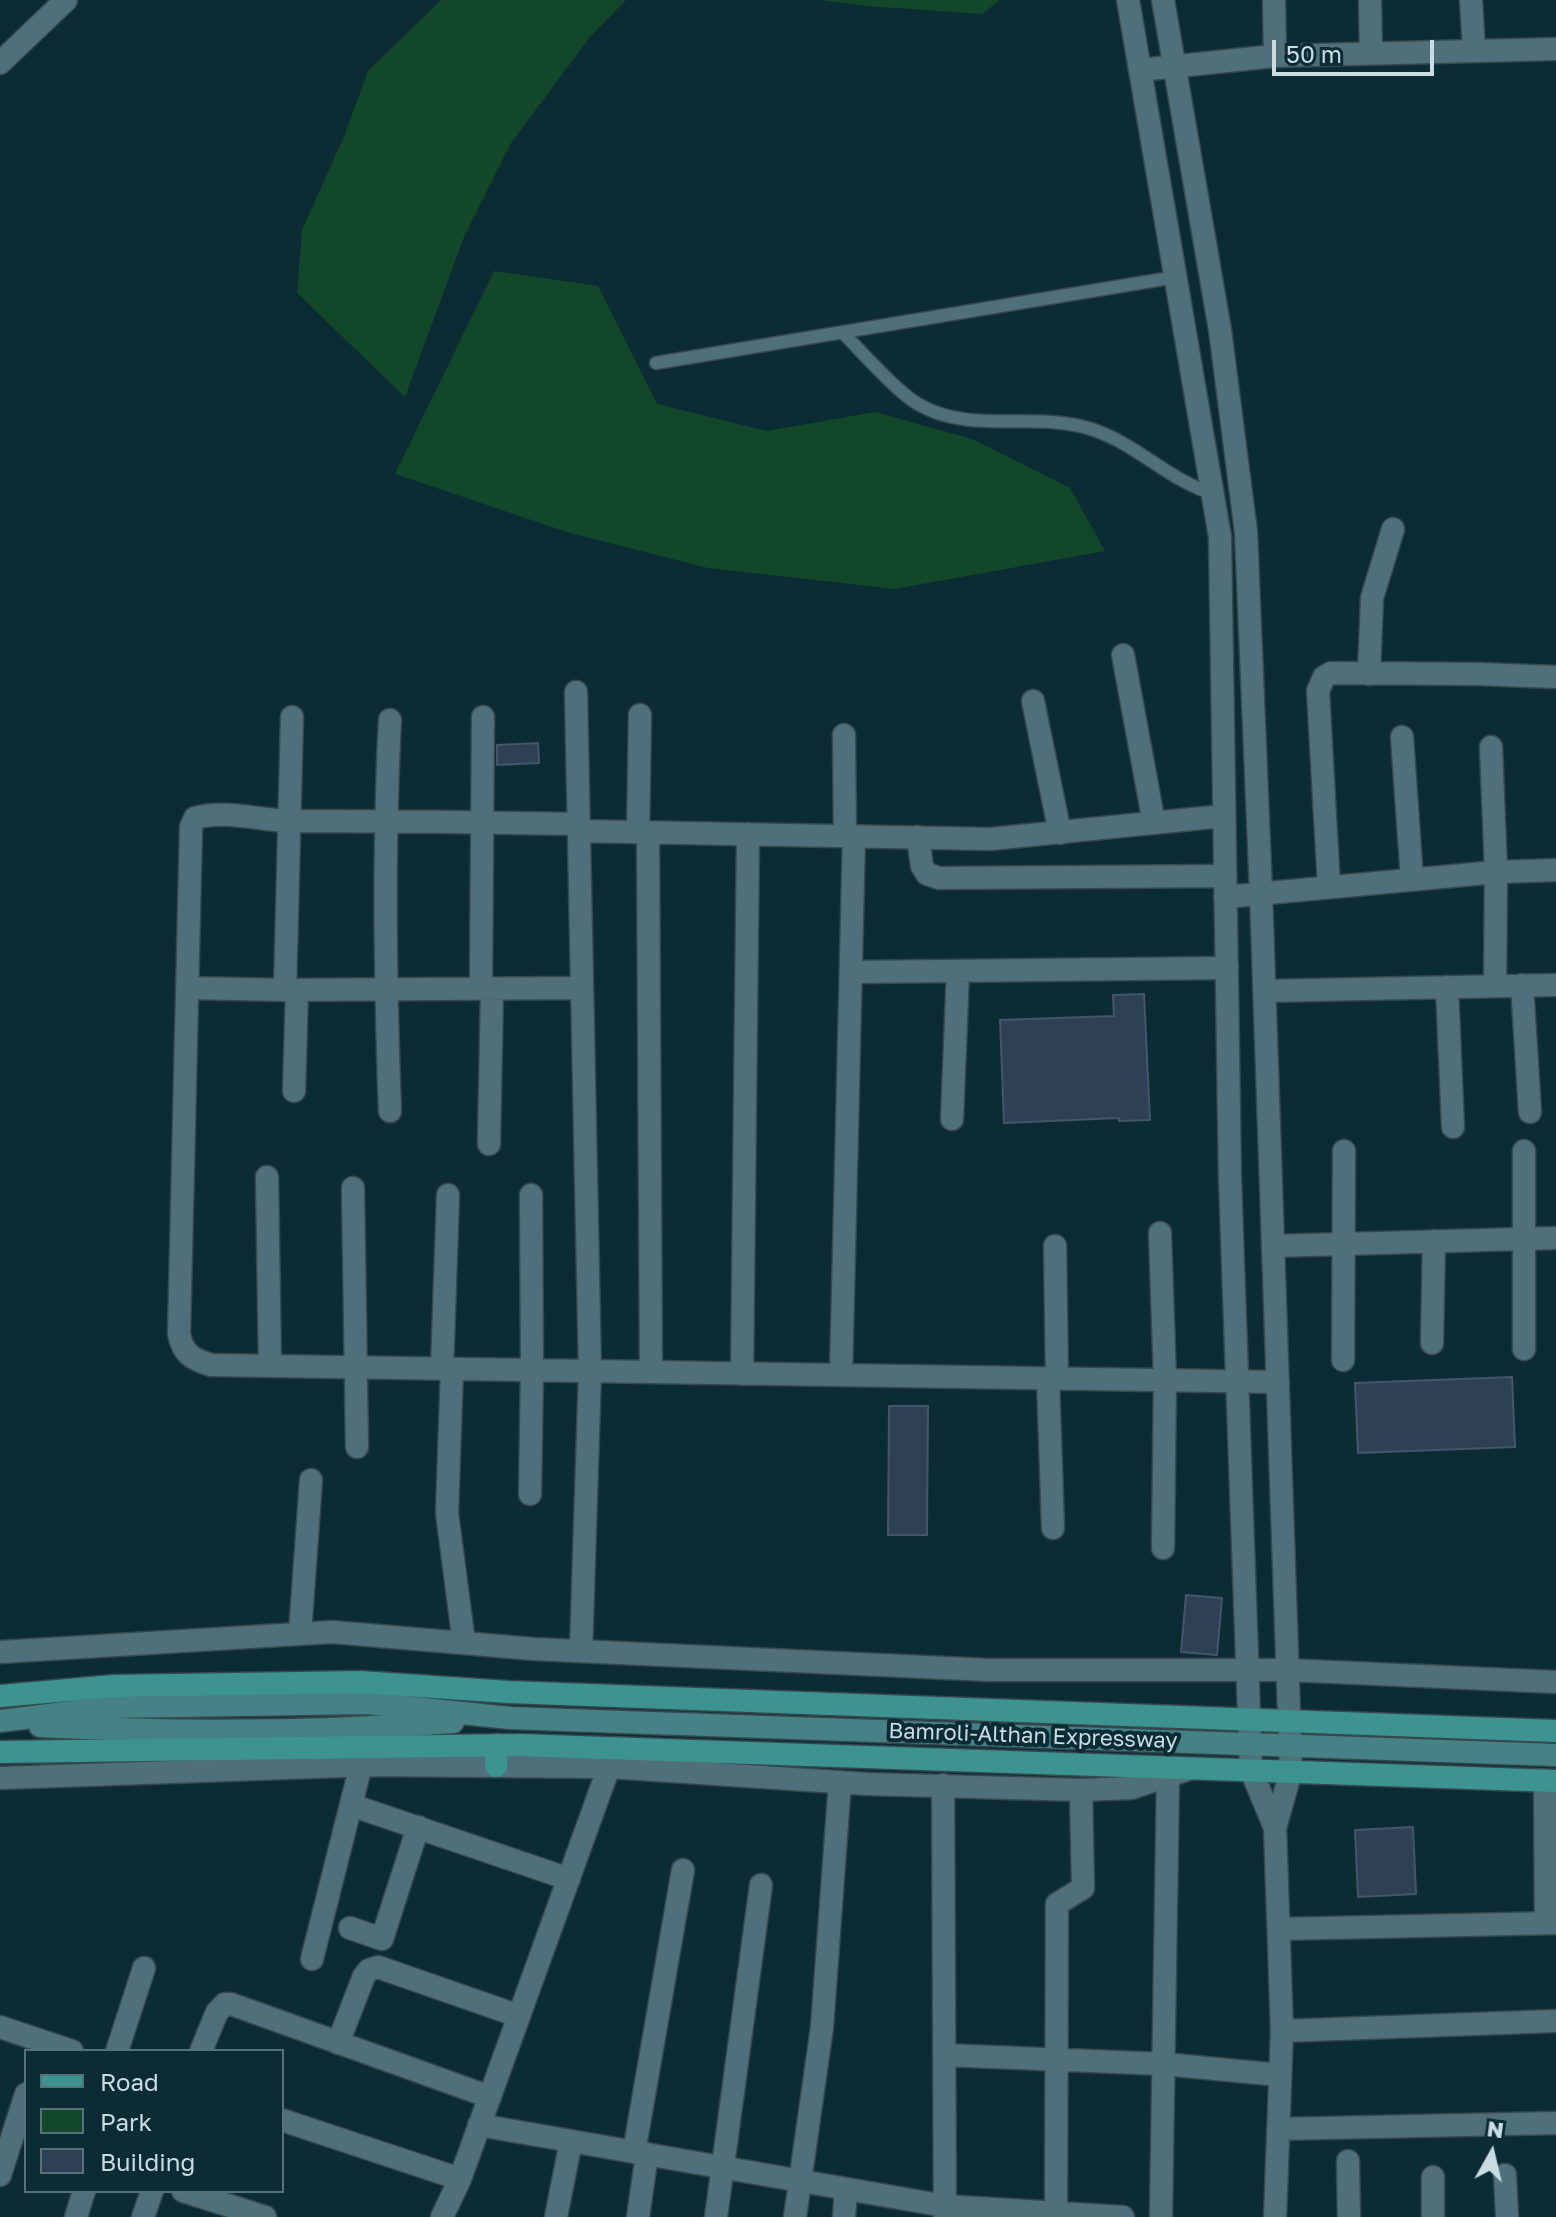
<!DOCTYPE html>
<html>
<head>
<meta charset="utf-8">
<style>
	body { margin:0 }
	#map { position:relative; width:1556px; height:2217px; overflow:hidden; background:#0b2c35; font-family:"Golos Text",sans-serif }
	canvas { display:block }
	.legend { position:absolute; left:24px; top:2049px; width:260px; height:144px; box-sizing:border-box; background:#0b2c35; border:2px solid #57727a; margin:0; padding:10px 14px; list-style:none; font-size:24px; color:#cadbe1 }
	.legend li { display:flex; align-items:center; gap:16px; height:40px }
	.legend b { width:40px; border:2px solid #57727a }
	.north { position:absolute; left:1452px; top:2113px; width:80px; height:80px; -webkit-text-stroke:6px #0b2c35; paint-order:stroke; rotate:8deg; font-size:22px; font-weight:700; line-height:32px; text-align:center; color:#cadbe1 }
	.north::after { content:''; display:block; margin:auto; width:28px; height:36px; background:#cadbe1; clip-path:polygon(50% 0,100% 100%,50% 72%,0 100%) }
	.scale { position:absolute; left:1272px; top:40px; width:162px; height:36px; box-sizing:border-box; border:4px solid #cadbe1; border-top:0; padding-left:10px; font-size:24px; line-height:28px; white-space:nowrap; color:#cadbe1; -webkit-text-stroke:6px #0b2c35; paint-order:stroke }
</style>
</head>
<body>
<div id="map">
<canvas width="1556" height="2217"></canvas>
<ul class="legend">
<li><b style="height:10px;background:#3c9390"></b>Road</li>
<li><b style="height:22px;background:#12472a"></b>Park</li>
<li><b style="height:22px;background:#2e4154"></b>Building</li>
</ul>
<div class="north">N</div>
<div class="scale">50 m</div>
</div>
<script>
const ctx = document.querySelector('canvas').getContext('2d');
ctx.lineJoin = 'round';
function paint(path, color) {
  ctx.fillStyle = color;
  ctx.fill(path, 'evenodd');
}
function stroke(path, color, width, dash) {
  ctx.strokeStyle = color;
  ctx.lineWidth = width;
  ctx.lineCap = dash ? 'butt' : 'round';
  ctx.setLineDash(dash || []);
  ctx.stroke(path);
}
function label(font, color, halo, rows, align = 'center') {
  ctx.font = font + ' "Golos Text",sans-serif';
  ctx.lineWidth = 8;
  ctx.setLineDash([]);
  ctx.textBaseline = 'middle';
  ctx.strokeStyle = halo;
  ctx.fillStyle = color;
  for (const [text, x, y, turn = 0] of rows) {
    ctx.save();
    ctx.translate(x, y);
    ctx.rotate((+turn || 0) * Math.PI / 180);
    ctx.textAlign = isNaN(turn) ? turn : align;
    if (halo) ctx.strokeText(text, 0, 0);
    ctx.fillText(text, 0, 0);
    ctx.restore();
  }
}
paint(new Path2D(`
	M441 0H626L590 37 511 143 464 237 405 397 297 293 302 230 345 134 368 71Z
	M820 0H1000L982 14 867 6Z
	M494 271 598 286 657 404 767 431 875 412 972 439 1070 488 1105 551 895 589 708 568 567 532 395 474Z`), '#12472a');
const building = new Path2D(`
	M538 743 539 763 497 765V745Z
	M1144 994 1150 1120 1119 1121V1118L1004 1123 1000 1020 1114 1016 1113 995Z
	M1512 1377 1515 1447 1358 1453 1355 1383Z
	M889 1406H928L927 1535H888Z
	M1186 1595 1222 1598 1217 1655 1181 1652Z
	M1413 1827 1416 1894 1358 1897 1355 1830Z`);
paint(building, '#2e4154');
stroke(building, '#43566a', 2);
const service = new Path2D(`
	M843 333C862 352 897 392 918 404 970 435 1035 411 1091 429 1136 443 1169 481 1214 494
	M656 363 1176 277`);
const minor = new Path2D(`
	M1274 0 1275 56
	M1370 0 1371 53
	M1471 0 1474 50
	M1140 70 1275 56 1556 49
	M1123 655 1154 823
	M1369 674 1372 598 1393 529
	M576 692 590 1371 581 1651
	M1033 701 1060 833
	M390 720C383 851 385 980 390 1111
	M844 735 845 836
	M1402 737 1412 879
	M1491 747 1496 872 1495 986
	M579 824C483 822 388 821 292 821 262 821 224 809 195 818L191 827 179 1334C183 1354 192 1359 211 1365L1278 1382
	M579 831 990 839 1224 816
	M638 832 640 715
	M648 832 651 1372
	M918 837 922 866 927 874 939 878 1225 876
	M1329 887 1318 691 1324 677 1331 673 1479 674 1556 677
	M1225 897 1496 872 1556 870
	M851 972 1227 968
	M1522 985 1530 1112
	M1447 987 1453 1127
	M187 988 285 990 582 988
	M481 988 483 717
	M285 990 292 717
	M1265 991 1556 985
	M294 1091 297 990
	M952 1119 958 971
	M489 1144 492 988
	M1524 1151V1349
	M267 1177 270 1366
	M353 1188 357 1447
	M1160 1233 1165 1380 1163 1548
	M1055 1246 1057 1379
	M1273 1246 1556 1238
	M1432 1343 1434 1241
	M1343 1360 1344 1151
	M442 1369 448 1195
	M452 1369 447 1513 464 1643
	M742 1374 748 834
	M841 1375 854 836
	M1048 1379 1053 1528
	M530 1494 532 1370 531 1195
	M300 1633 311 1480
	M1251 1770 1275 1828
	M1545 1781 1546 1923
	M943 1785 945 2217
	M351 1805 569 1879
	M350 1928 382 1939 418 1827
	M1279 1929 1556 1923
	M312 1959 361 1765
	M0 2027 72 2051
	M1282 2031 1556 2021
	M338 2043 364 1976 369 1970 378 1967 519 2016
	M117 2051 144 1968
	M201 2051 217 2012 225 2004H231L490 2097
	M944 2055 1164 2064 1280 2075
	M282 2120 460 2179
	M479 2125 945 2206 1123 2217
	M1278 2129 1556 2123
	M634 2152 683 1870
	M1348 2161 1349 2217
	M0 2175 26 2094
	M1505 2175 1507 2217
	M1433 2177V2217
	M183 2191 265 2217
	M76 2217 84 2191
	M143 2217 152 2191
	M442 2217 460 2179 609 1767
	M556 2217 571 2141
	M638 2217 647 2154
	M716 2217 761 1885
	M795 2217 822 2027 840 1782
	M844 2217 846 2189
	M1056 2217 1057 1904 1083 1888 1081 1790
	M1161 2217 1168 1776
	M1275 2217 1282 2031 1275 1828 1291 1771`);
const tertiary = new Path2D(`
	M1128 0 1220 537 1230 1179 1251 1770
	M1163 0 1220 330 1246 532 1261 893 1291 1771
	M0 63 66 0
	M0 1652 332 1632 534 1649 989 1670H1287L1556 1682
	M0 1778 371 1765 609 1767 868 1784 1081 1790 1131 1788 1189 1769`);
const secondary = new Path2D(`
	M0 1721 111 1707 367 1703 510 1718 1556 1755
	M40 1726C177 1733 316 1733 453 1722`);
const primary = new Path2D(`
	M0 1696 113 1686 360 1682 508 1692 1556 1731
	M0 1752 520 1745 1556 1781
	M496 1766 497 1745`);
stroke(service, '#35484e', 15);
stroke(minor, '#35484e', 25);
stroke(tertiary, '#35484e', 25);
stroke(secondary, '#35484e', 25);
stroke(primary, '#35484e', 25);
stroke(service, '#4f707a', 12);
stroke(minor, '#4f707a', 22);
stroke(tertiary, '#4f707a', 22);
stroke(secondary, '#468185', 22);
stroke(primary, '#3c9390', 22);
label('22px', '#cadbe1', '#0b2c35', [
	["Bamroli-Althan Expressway",1033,1736,2]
]);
</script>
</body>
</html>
